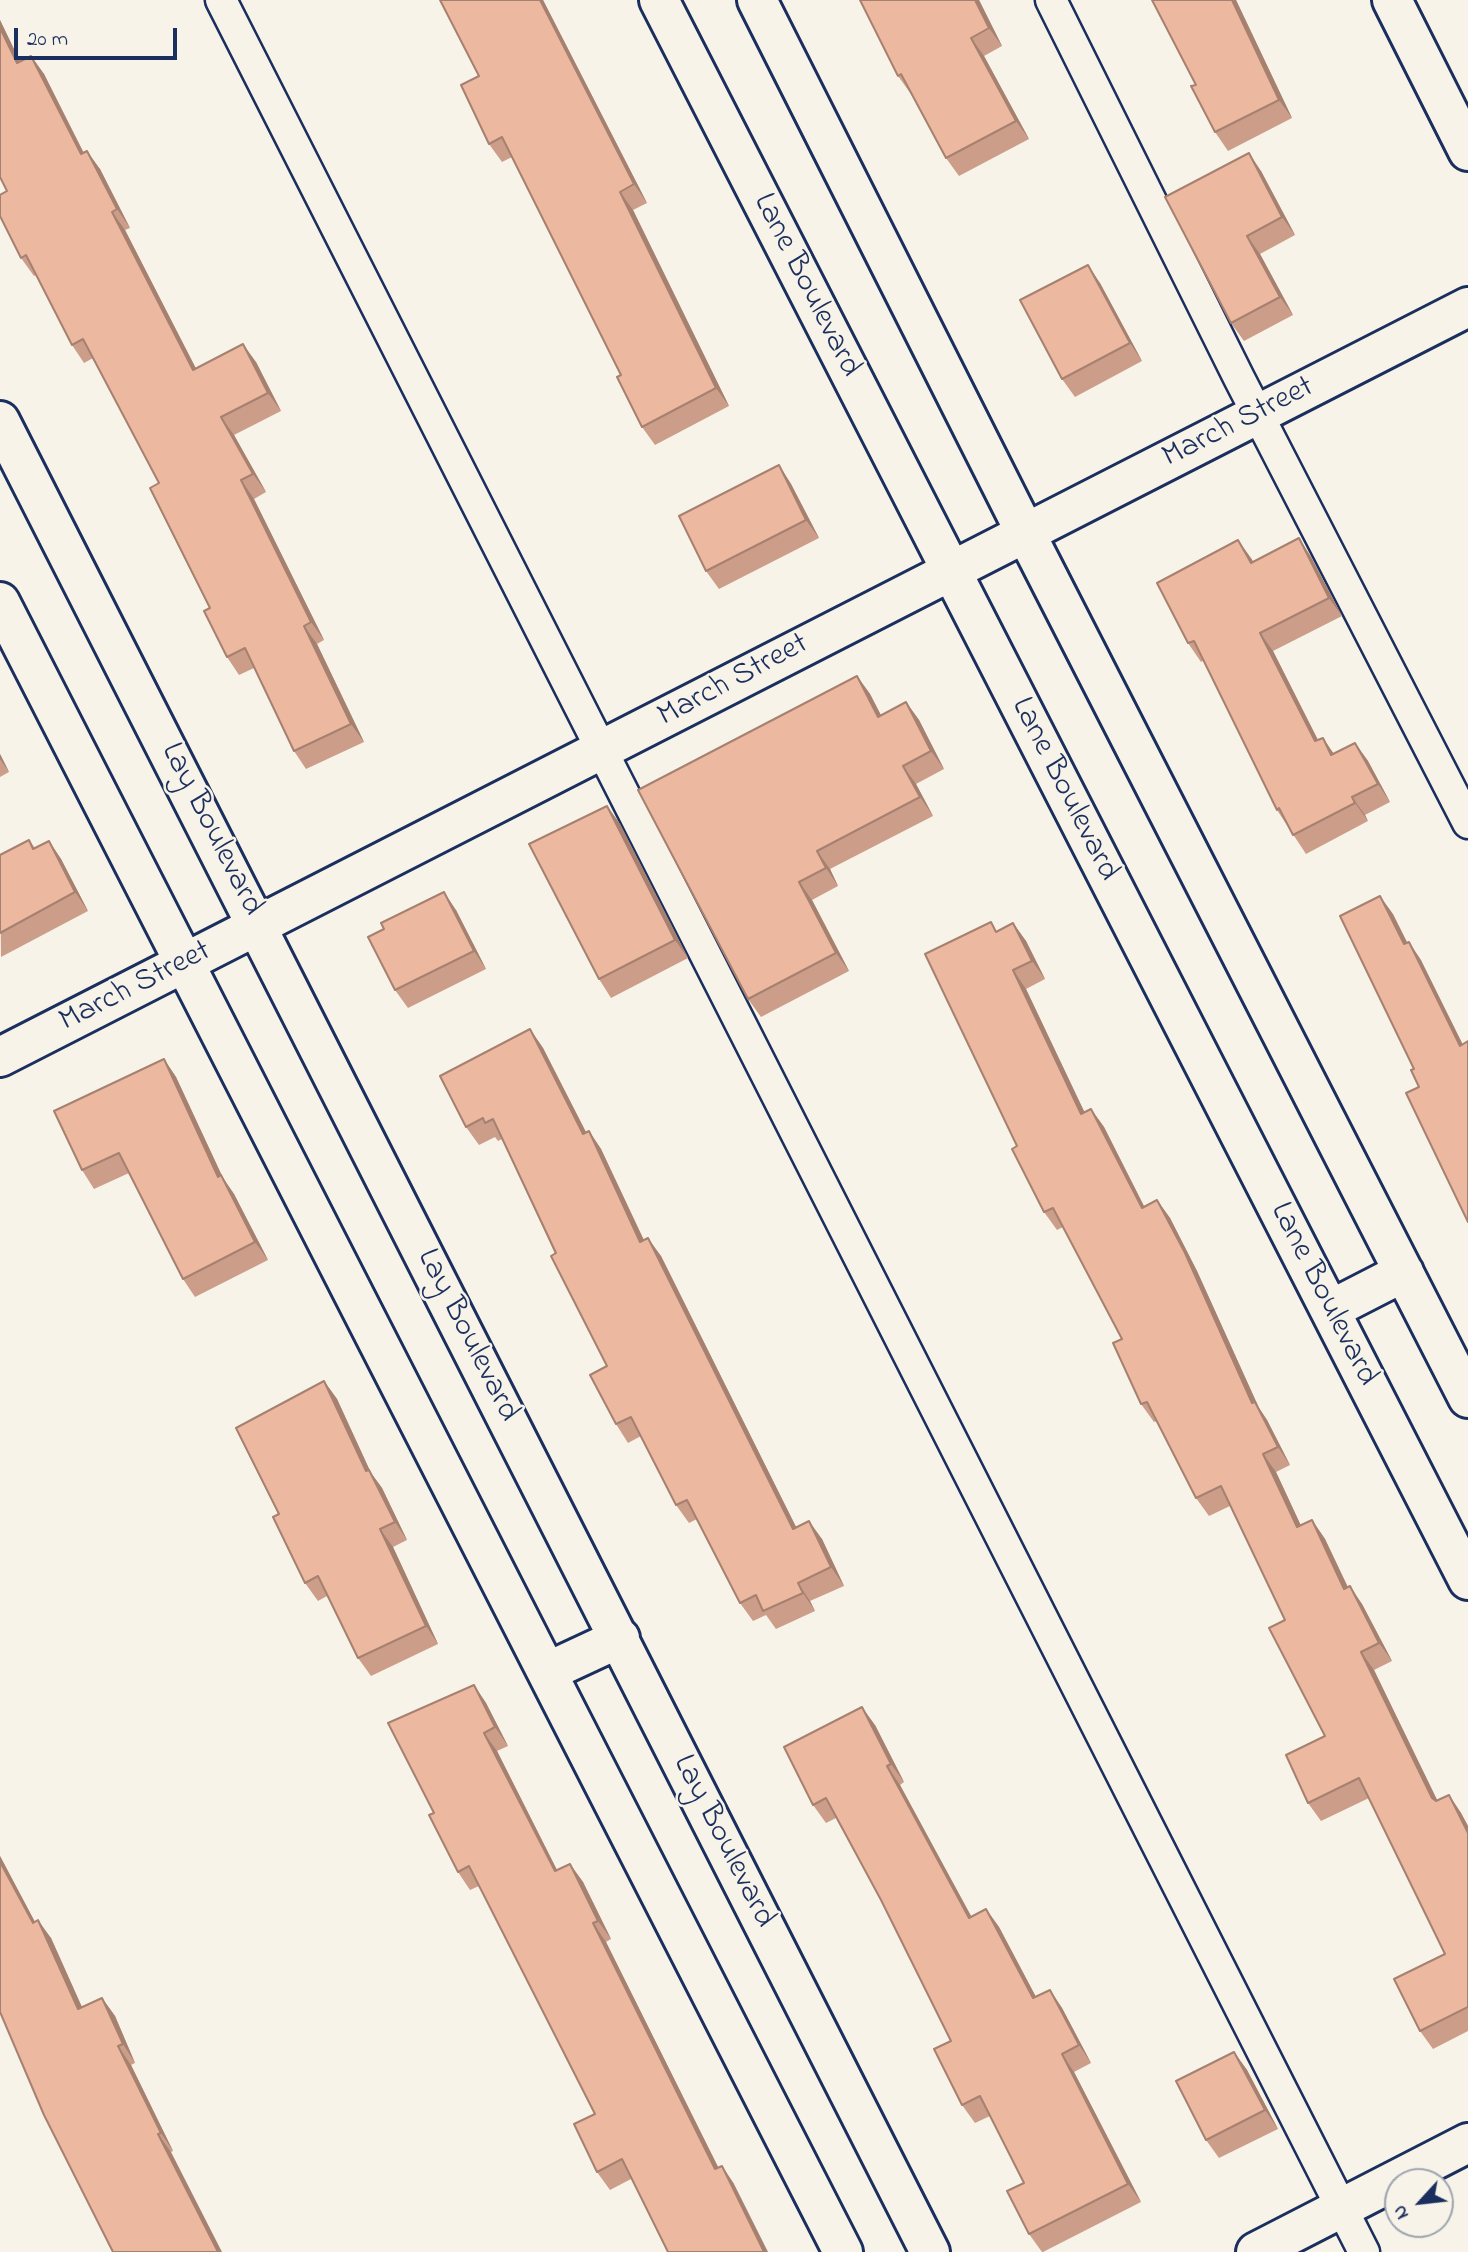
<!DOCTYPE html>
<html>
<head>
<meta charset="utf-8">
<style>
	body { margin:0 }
	#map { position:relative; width:1468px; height:2252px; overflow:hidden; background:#f7f3e8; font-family:"Indie Flower",sans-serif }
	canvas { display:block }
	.north { position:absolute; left:1384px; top:2168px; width:70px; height:70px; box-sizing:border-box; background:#f7f3e8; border:2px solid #9fa5b1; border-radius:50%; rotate:243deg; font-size:19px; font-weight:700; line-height:28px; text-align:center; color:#1b2f5e }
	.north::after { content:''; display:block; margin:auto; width:24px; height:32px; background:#1b2f5e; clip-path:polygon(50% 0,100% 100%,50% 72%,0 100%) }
	.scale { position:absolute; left:14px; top:28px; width:163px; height:32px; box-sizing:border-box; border:4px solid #1b2f5e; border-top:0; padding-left:9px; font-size:21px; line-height:24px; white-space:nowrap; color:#1b2f5e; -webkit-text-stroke:5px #f7f3e8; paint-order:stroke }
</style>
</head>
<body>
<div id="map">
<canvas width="1468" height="2252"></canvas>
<div class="north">N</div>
<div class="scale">20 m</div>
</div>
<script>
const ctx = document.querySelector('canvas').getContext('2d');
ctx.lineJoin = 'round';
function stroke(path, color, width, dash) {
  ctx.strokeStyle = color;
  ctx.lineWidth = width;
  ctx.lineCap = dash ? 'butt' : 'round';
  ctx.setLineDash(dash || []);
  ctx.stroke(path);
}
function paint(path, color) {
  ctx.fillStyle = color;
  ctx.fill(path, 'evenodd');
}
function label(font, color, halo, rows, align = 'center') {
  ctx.font = font + ' "Indie Flower",sans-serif';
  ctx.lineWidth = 5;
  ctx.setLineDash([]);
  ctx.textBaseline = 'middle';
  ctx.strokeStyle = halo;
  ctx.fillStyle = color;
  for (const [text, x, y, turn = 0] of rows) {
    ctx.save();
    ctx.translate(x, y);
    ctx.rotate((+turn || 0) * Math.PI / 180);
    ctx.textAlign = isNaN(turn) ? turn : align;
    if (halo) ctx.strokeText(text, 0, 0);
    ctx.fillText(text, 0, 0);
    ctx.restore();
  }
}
const lane = new Path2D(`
	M221 0 1364 2252
	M1051 0 1239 378 1468 823`);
const street = new Path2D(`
	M659 0 1468 1580
	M757 0 1025 532 1468 1398
	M1392 0 1468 151
	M0 421 930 2252
	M0 602 843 2252
	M0 1057 1468 307
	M1330 1310 1404 1272
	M547 1672 620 1638
	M1256 2252 1468 2143`);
stroke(lane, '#1b2f5e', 35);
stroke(street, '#1b2f5e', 44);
stroke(lane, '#f7f3e8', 30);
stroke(street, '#f7f3e8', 38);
paint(new Path2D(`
	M543 0 647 203 633 210 729 406 655 445 642 427 621 375 512 157 502 162 489 144 479 76Z
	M860 0H979L1002 46 984 56 1029 139 959 176 946 158 911 94 898 76Z
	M1236 0 1292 118 1228 151 1215 132 1196 85Z
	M0 20 20 62 31 56 44 74 84 153 100 169 130 228 125 230 196 369 256 362 281 411 234 435 266 492 254 499 324 640 317 644 364 742 306 769 294 751 254 668 239 675 227 657 210 608 159 483 93 358 84 363 72 345 36 275 34 276 21 258 7 191 0 177Z
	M1261 171 1295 235 1260 254 1293 315 1244 341 1231 323 1165 197Z
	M1100 283 1142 361 1075 397 1062 379Z
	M779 465 791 484 819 538 719 589 706 571Z
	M1299 538 1311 557 1342 616 1273 651 1318 740 1323 738 1334 754 1355 743 1368 761 1390 802 1365 815 1368 821 1306 854 1277 810 1204 660 1201 662 1188 643 1251 558 1253 562Z
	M857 676 870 694 881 715 906 702 919 720 944 769 916 784 933 816 830 869 838 886 812 900 849 971 761 1017 748 999Z
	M0 754 9 772 0 777Z
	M607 806 620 824 688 958 611 998 599 979Z
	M29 840 35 848 49 841 61 859 88 911 1 957 0 855Z
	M456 910 486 969 408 1008 395 990Z
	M1013 923 1026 941 1045 979 1026 989 1084 1112 1091 1109 1104 1127 1144 1206 1157 1200 1170 1218 1197 1271 1259 1408 1267 1420 1290 1465 1276 1472 1301 1526 1312 1520 1325 1539 1348 1587 1362 1604 1392 1661 1374 1670 1437 1801 1449 1795 1461 1813 1468 1826V2031L1433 2049 1420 2031 1445 1954 1369 1798 1321 1821 1308 1803 1325 1736 1285 1620 1230 1506 1209 1516 1196 1498 1157 1421 1154 1422 1141 1404 1122 1339 1063 1227 1057 1230 1044 1212 1017 1146 997 931Z
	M530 1029 543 1048 586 1132 589 1131 601 1149 644 1240 661 1256 796 1527 822 1539 844 1586 810 1601 815 1611 776 1629 766 1615 753 1621 740 1603 697 1519 689 1523 676 1505 641 1436 628 1443 616 1424 607 1366 502 1139 498 1141 495 1137 479 1145 466 1127Z
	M164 1059 176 1077 223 1178 234 1194 268 1260 195 1297 183 1279 129 1173 94 1189 82 1170Z
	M324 1381 337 1399 371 1473 382 1488 407 1540 393 1547 438 1644 371 1676 358 1658 327 1596 318 1601 305 1583 279 1514Z
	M474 1685 486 1703 508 1746 497 1751 557 1870 570 1864 583 1882 611 1939 606 1942 718 2167 722 2166 734 2184 631 2179 610 2190 597 2172 595 2114 479 1886 470 1890 458 1872 434 1813Z
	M875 1725 904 1782 900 1785 971 1917 986 1909 999 1927 1036 1997 1050 1990 1062 2008 1091 2063 1074 2072 1141 2202 1043 2252H1042L1029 2234 1024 2183 990 2116 975 2123 962 2105 951 2041 881 1900 836 1818 826 1823 813 1805Z
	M0 1856 35 1922 51 1938 82 2008 102 1998 115 2016 135 2063 131 2065 173 2151 171 2152 0 2012Z
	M1234 2052 1247 2070 1278 2129 1219 2158 1206 2140Z`), '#cc9e8a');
paint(new Path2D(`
	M540 0H543L647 203 634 184Z
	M975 0H979L1002 46 989 28Z
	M1232 0H1236L1292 118 1279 100Z
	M0 20 30 82 17 63 0 28Z
	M971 38 984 56 1029 139 1016 121Z
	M31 56 44 74 93 172 81 154Z
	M87 151 100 169 130 228 117 209Z
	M1249 153 1261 171 1295 235 1282 217Z
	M620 192 633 210 729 406 716 388Z
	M112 212 125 230 206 388 193 370Z
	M1247 236 1260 254 1293 315 1280 297Z
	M1088 265 1100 283 1142 361 1130 343Z
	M243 344 256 362 281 411 268 393Z
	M221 417 234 435 266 492 253 474Z
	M779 465 791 484 819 538 806 520Z
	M241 480 254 499 324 640 311 622Z
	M1299 538 1311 557 1342 616 1329 598Z
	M1238 540 1251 558 1264 582 1251 563Z
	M304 626 317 644 364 742 351 724Z
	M1260 633 1273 651 1328 760 1315 741Z
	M857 676 870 694 891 735 878 717Z
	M906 702 919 720 944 769 931 751Z
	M1323 738 1335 756 1331 755Z
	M1355 743 1368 761 1390 802 1378 784Z
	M0 754 9 772 0 759Z
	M903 766 916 784 933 816 920 797Z
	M1352 797 1365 815 1368 821 1355 803Z
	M607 806 620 824 688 958 675 940Z
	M49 841 61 859 88 911 75 892Z
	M817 851 830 869 838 886 826 868Z
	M799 882 812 900 849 971 836 953Z
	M444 892 456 910 486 969 474 951Z
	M1380 896 1393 914 1417 962 1404 944Z
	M1013 923 1026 941 1045 979 1032 961Z
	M1409 942 1421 960 1468 1055 1460 1046Z
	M1013 970 1026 989 1094 1132 1081 1114Z
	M530 1029 543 1048 596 1152 583 1134Z
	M164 1059 176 1077 223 1178 234 1194 268 1260 255 1242 218 1177Z
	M1091 1109 1104 1127 1154 1226 1142 1208Z
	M589 1131 601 1149 653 1260 640 1242Z
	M1157 1200 1170 1218 1197 1271 1259 1408 1267 1420 1290 1465 1278 1447 1252 1403Z
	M648 1238 661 1256 806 1547 793 1529Z
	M324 1381 337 1399 371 1473 382 1488 407 1540 395 1522 366 1471Z
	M1263 1454 1276 1472 1310 1545 1297 1527Z
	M1312 1520 1325 1539 1357 1607 1344 1589Z
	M809 1521 822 1539 844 1586 831 1567Z
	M380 1529 393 1547 438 1644 426 1626Z
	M798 1583 810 1601 815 1611 803 1593Z
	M1350 1586 1362 1604 1392 1661 1379 1643Z
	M1361 1652 1374 1670 1445 1816 1432 1798Z
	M474 1685 486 1703 508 1746 495 1727Z
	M862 1707 875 1725 904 1782 891 1764Z
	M484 1733 497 1751 567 1890 555 1871Z
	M887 1766 900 1785 982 1936 969 1918Z
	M1449 1795 1461 1813 1468 1826V1833Z
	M0 1856 45 1941 33 1923 0 1862Z
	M570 1864 583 1882 611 1939 598 1921Z
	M986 1909 999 1927 1046 2016 1033 1998Z
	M38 1920 51 1938 91 2027 78 2009Z
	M593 1923 606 1942 728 2187 715 2169Z
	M1050 1990 1062 2008 1091 2063 1079 2045Z
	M102 1998 115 2016 135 2063 123 2044Z
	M118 2046 131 2065 173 2151 161 2133Z
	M1234 2052 1247 2070 1278 2129 1265 2110Z
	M1062 2054 1074 2072 1141 2202 1128 2184Z
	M158 2134 171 2152 222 2252H218Z
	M722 2166 734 2184 768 2252H764Z`), '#a68170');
const building = new Path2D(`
	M440 0H540L634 184 620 192 716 388 642 427 617 377 621 375 502 137 489 144 461 85 479 76Z
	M860 0H975L989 28 971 38 1016 121 946 158 901 74 898 76Z
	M1152 0H1232L1279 100 1215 132 1191 86 1196 85Z
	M0 28 17 63 31 56 81 154 87 151 117 209 112 212 193 370 243 344 268 393 221 417 253 474 241 480 311 622 304 626 351 724 294 751 245 648 227 657 204 611 210 608 150 488 159 483 83 339 72 345 26 255 21 258 0 216V195L7 191 0 177Z
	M1249 153 1282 217 1247 236 1280 297 1231 323 1165 197Z
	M1088 265 1130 343 1062 379 1020 300Z
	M779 465 806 520 706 571 679 516Z
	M1299 538 1329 598 1260 633 1315 741 1323 738 1331 755 1355 743 1378 784 1352 797 1355 803 1293 835 1279 808 1277 810 1194 641 1188 643 1157 583 1238 540 1251 563Z
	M857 676 878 717 906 702 931 751 903 766 920 797 817 851 826 868 799 882 836 953 748 999 638 790Z
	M607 806 675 940 599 979 529 844Z
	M29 840 33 849 49 841 75 892 0 933V855Z
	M444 892 474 951 395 990 368 937 384 929 381 923Z
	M1380 896 1404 944 1409 942 1460 1046 1468 1041V1222L1406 1093 1419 1087 1411 1070 1414 1069 1340 916Z
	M991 922 996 932 1013 923 1032 961 1013 970 1081 1114 1091 1109 1142 1208 1157 1200 1185 1253 1252 1403 1255 1402 1278 1447 1263 1454 1297 1527 1312 1520 1344 1589 1350 1586 1379 1643 1361 1652 1432 1798 1436 1801 1449 1795 1468 1833V2007L1420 2031 1394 1979 1445 1954 1359 1778 1308 1803 1286 1755 1325 1736 1269 1628 1285 1620 1221 1486 1196 1498 1147 1402 1141 1404 1113 1343 1122 1339 1053 1208 1044 1212 1012 1149 1017 1146 925 954Z
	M530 1029 583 1134 589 1131 640 1242 648 1238 793 1529 809 1521 831 1567 798 1583 803 1593 763 1611 756 1595 740 1603 687 1500 676 1505 631 1417 616 1424 590 1375 607 1366 551 1256 556 1253 493 1119 485 1123 483 1118 466 1127 440 1076Z
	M164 1059 218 1177 221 1175 255 1242 183 1279 119 1153 82 1170 54 1111Z
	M324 1381 366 1471 369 1470 395 1522 380 1529 426 1626 358 1658 318 1576 305 1583 273 1517 279 1514 236 1428Z
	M474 1685 495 1727 484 1733 555 1871 570 1864 598 1921 593 1923 715 2169 722 2166 764 2252H668L622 2159 597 2172 574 2124 595 2114 469 1866 458 1872 429 1815 434 1813 388 1723Z
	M862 1707 891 1764 887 1766 969 1918 986 1909 1033 1998 1050 1990 1079 2045 1062 2054 1128 2184 1029 2234 1007 2191 1024 2183 980 2096 962 2105 934 2049 951 2041 881 1900 826 1798 813 1805 784 1747Z
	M0 1862 33 1923 38 1920 78 2009 102 1998 123 2044 118 2046 161 2133 158 2134 218 2252H113L44 2115 0 2012Z
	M1234 2052 1265 2110 1206 2140 1176 2081Z`);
paint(building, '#edb8a0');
stroke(building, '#a68170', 2);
label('32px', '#1b2f5e', '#f7f3e8', [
	["Lane Boulevard",805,286,63],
	["March Street",1239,424,-27],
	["March Street",734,682,-28],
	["Lane Boulevard",1063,790,63],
	["Lay Boulevard",210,830,63],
	["March Street",136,988,-27],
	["Lane Boulevard",1322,1295,63],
	["Lay Boulevard",466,1336,63],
	["Lay Boulevard",722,1842,63]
]);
</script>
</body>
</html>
